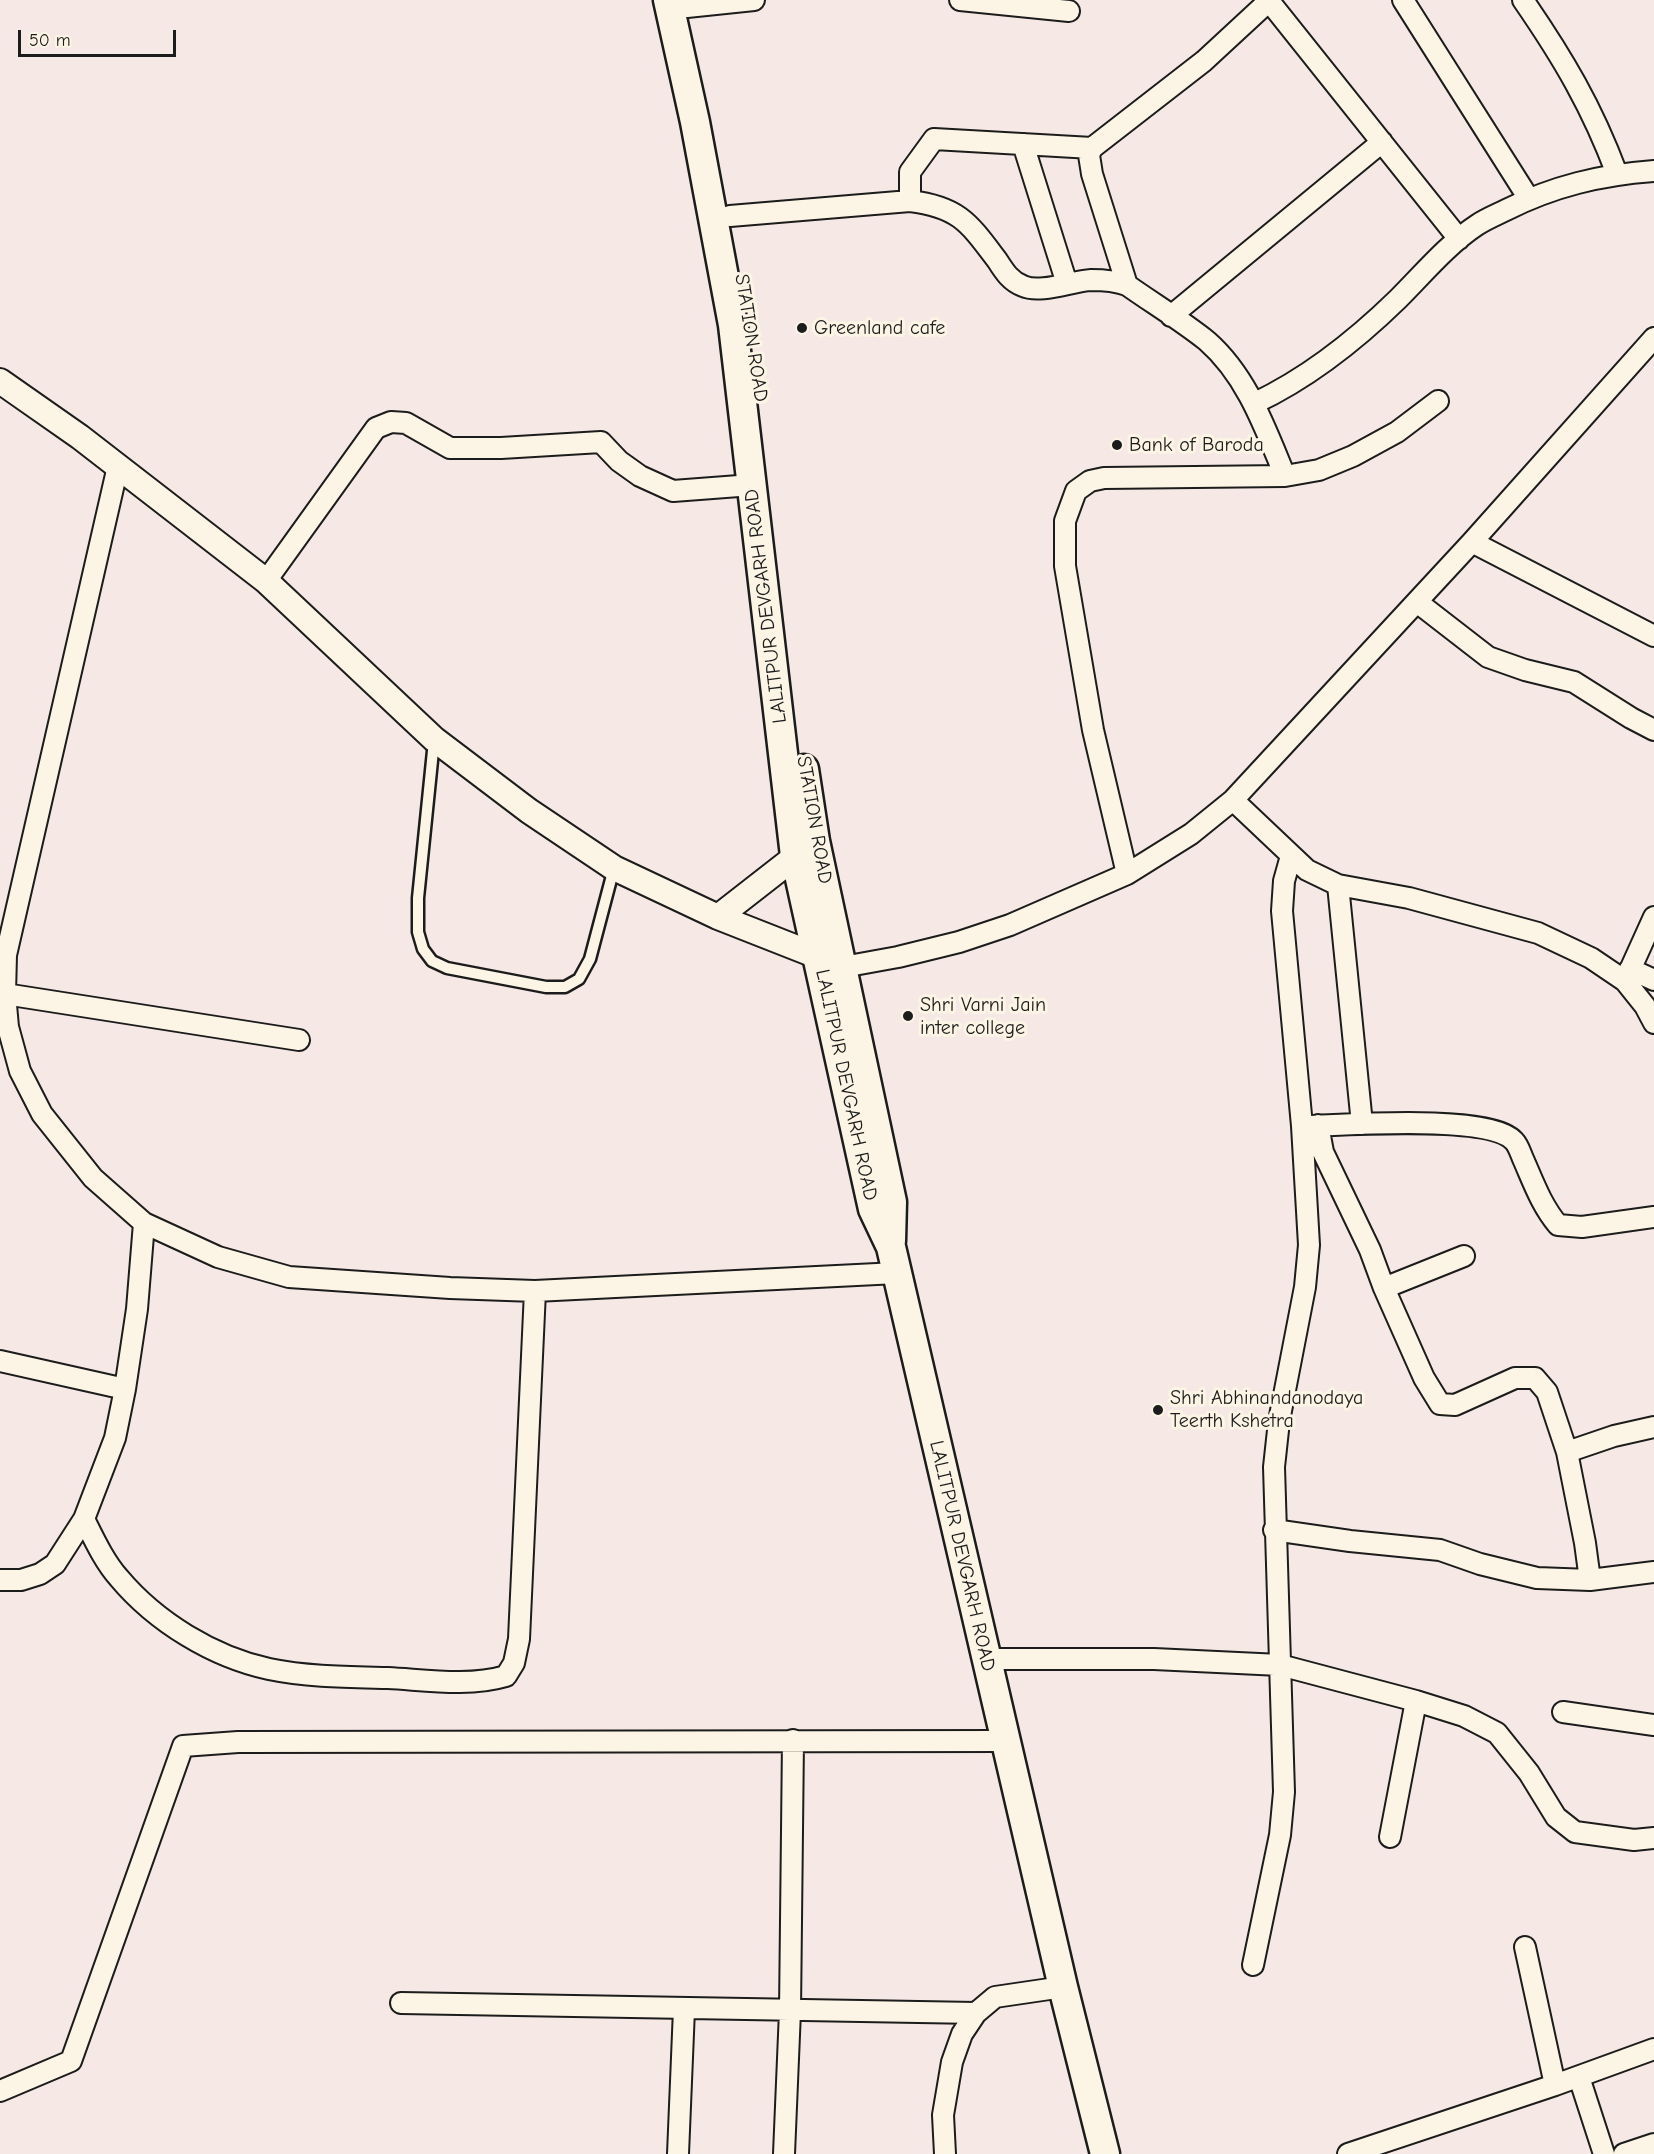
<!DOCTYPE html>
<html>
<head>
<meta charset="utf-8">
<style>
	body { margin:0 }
	#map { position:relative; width:1654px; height:2154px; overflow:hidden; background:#f6e9e5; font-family:"Comic Neue",sans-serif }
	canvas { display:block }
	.scale { position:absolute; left:18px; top:30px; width:158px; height:27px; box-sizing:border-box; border:3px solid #1c1c1c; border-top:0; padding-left:8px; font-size:18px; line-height:21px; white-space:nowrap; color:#1c1c1c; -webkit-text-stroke:4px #fcf5e5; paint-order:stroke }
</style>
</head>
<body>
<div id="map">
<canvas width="1654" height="2154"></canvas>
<div class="scale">50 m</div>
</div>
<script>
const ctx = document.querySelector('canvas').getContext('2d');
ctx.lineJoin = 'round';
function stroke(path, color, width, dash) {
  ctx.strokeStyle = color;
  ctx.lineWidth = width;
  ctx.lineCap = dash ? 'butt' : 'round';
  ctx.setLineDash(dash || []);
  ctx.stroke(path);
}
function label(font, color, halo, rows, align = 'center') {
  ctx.font = font + ' "Comic Neue",sans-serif';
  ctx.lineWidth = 6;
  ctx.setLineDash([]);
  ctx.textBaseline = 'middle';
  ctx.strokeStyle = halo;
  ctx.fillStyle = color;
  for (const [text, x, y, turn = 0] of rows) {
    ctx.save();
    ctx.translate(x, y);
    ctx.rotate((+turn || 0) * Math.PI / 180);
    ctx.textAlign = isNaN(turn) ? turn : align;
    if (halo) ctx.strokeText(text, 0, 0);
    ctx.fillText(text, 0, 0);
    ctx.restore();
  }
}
const service = new Path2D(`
	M434 741 418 898V932L423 949 432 961 447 968 546 987H565L579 979 590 959 614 868`);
const minor = new Path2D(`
	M960 0 1069 11
	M1403 0 1529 199
	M1523 0C1563 58 1592 107 1617 174
	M1269 1 1459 239
	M687 7 754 0
	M1023 144 1067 284
	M910 201V172L934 139 1092 148
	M730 216 910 201C959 207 969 223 997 260 1004 271 1010 281 1023 286 1040 294 1072 281 1091 280 1104 280 1116 281 1127 285 1154 304 1182 321 1207 341 1247 376 1265 428 1285 476
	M1127 285 1092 174 1089 155 1092 148 1204 61 1270 0
	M1171 316 1382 142
	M1255 403C1308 378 1356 340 1398 299 1423 274 1448 244 1477 225 1486 219 1496 215 1506 210 1554 186 1600 175 1654 171
	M118 466 6 955 5 994 8 1027 20 1071 42 1114 93 1178 144 1223 218 1257 289 1277 450 1288 535 1291 897 1273
	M1472 542 1654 636
	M266 581 376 428 391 422 406 423 450 448H501L601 442 619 461 640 476 673 491 752 485
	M1417 602 1488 657 1525 670 1574 682 1631 718 1654 730
	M1233 800 1307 870 1338 885 1409 898 1538 933 1591 958 1625 981 1645 1006 1654 1023
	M1127 874 1093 730 1065 566V521L1076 491 1090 481 1104 478 1285 476 1319 470 1353 456 1397 432 1438 401
	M1338 885 1362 1124
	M843 967 898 957 959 942 1010 925 1127 874 1191 834 1233 800 1472 542 1654 338
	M1630 969 1654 980
	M1625 981 1654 917
	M5 994 299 1040
	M1318 1125 1323 1152 1370 1250 1384 1288 1424 1378 1440 1404 1455 1405 1515 1378H1535L1547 1392 1567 1452 1585 1543 1590 1580
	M1307 1126C1345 1125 1491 1114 1514 1141 1519 1146 1521 1155 1524 1161 1534 1184 1542 1206 1558 1225L1582 1227 1654 1217
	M1384 1288 1464 1256
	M0 1361 125 1389
	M1567 1452 1614 1436 1654 1427
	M84 1519C94 1539 104 1561 119 1578 156 1622 213 1657 269 1669 308 1677 348 1677 388 1678 426 1680 469 1687 506 1676L514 1663 519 1639 535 1291
	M1274 1530 1350 1541 1440 1550 1480 1564 1537 1578 1590 1580 1654 1572
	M0 1580H21L40 1574 55 1564 84 1519 115 1438 125 1389 137 1309 144 1223
	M986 1659H1154L1280 1665 1416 1701 1464 1716 1497 1733 1529 1773 1556 1817 1575 1832 1634 1840 1654 1838
	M1563 1712 1654 1725
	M1390 1837 1416 1701
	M1525 1947 1555 2085
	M1253 1965 1280 1835 1284 1792 1274 1467 1279 1421 1305 1287 1309 1245 1302 1126 1282 911 1284 881 1291 856
	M401 2003 976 2013
	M1579 2077 1604 2154
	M0 2091 71 2061 183 1746 238 1742 1006 1741
	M678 2154 684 2009
	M784 2154 790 2011 793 1740
	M945 2154 943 2115 952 2062 962 2034 976 2013 995 1997 1063 1987
	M1348 2154 1555 2085 1654 2049
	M1624 2154 1654 2144`);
const tertiary = new Path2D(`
	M0 381 80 437 266 581 434 739 529 811 614 868 718 917 830 961
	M718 917 809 846`);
const secondary = new Path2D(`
	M668 0 695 122 733 325 795 856 873 1209 891 1247 1063 1987 1105 2154
	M804 769 815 841 892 1202 891 1241`);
stroke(service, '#1c1c1c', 15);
stroke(minor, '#1c1c1c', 24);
stroke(tertiary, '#1c1c1c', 28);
stroke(secondary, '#1c1c1c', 33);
stroke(service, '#fcf5e5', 10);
stroke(minor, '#fcf5e5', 20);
stroke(tertiary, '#fcf5e5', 24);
stroke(secondary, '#fcf5e5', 28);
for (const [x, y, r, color] of [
	[802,328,6,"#1c1c1c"],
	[1117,445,6,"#1c1c1c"],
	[908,1016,6,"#1c1c1c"],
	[1158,1410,6,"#1c1c1c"]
]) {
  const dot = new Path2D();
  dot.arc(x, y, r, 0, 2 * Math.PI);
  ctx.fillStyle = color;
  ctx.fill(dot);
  stroke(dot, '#fcf5e5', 2);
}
label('20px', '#1c1c1c', '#fcf5e5', [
	["Greenland cafe",814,328],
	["Bank of Baroda",1129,445],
	["Shri Varni Jain",920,1005],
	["inter college",920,1028],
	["Shri Abhinandanodaya",1170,1398],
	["Teerth Kshetra",1170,1421]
], 'left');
label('20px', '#1c1c1c', '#fcf5e5', [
	["STATION ROAD",751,338,81],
	["LALITPUR DEVGARH ROAD",766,606,-97],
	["STATION ROAD",814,820,80],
	["LALITPUR DEVGARH ROAD",846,1085,78],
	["LALITPUR DEVGARH ROAD",962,1556,77]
]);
</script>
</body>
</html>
